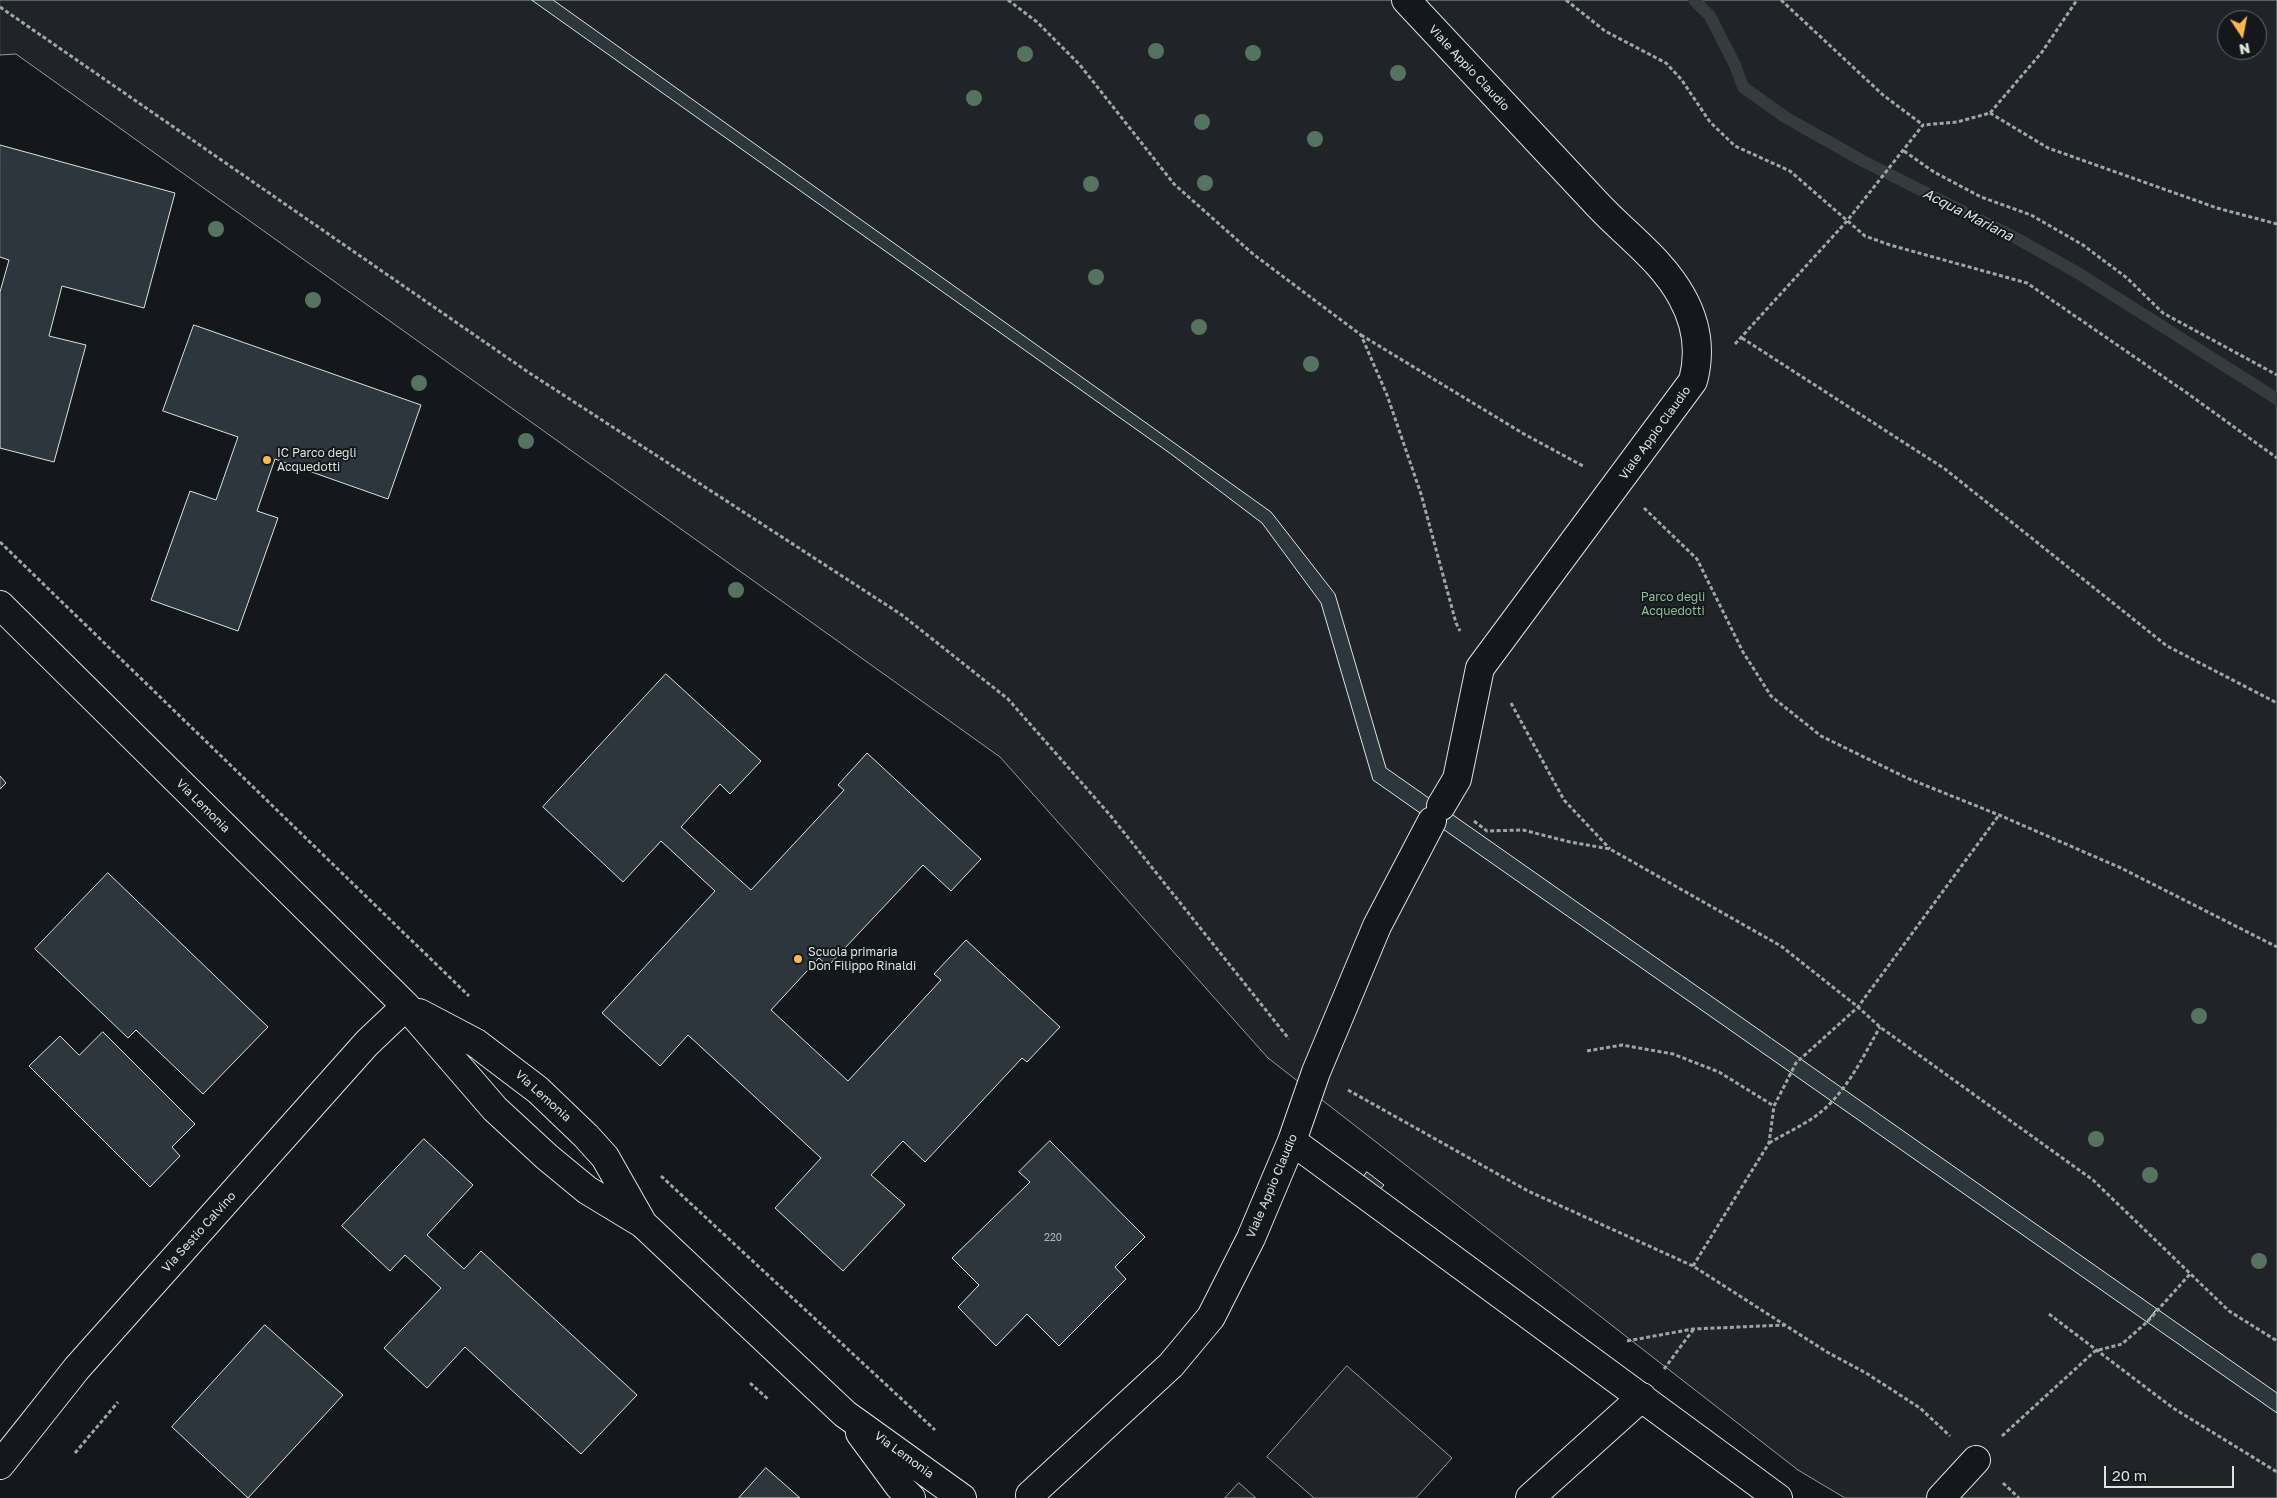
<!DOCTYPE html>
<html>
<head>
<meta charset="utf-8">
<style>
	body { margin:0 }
	#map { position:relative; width:2277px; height:1498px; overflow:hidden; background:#14181c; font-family:"Golos Text",sans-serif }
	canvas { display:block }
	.north { position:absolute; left:2217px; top:10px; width:50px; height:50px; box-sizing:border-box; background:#14181c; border:1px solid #626a69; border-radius:50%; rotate:169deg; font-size:14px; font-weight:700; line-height:20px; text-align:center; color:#d8e6dc }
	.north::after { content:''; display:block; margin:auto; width:18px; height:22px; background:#ffb74d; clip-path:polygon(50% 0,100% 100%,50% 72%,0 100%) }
	.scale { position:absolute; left:2104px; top:1466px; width:130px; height:22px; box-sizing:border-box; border:2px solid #d8e6dc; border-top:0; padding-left:6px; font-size:15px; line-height:18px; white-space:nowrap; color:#d8e6dc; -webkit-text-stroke:4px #14181c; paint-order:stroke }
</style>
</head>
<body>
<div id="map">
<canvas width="2277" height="1498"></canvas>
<div class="north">N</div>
<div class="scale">20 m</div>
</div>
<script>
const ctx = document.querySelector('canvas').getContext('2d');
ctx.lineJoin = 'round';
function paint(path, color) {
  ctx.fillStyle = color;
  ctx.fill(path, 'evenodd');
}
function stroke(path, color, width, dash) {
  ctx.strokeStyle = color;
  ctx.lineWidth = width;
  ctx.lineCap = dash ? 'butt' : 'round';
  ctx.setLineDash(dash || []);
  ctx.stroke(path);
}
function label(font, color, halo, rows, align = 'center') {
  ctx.font = font + ' "Golos Text",sans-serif';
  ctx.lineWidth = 4;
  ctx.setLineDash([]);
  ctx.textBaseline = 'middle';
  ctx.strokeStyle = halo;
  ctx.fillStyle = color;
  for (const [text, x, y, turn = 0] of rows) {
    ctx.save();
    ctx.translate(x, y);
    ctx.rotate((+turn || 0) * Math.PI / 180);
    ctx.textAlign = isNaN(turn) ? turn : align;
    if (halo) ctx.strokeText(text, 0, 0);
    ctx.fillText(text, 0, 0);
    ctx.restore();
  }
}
const green = new Path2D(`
	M0 0H2277V1498H1845L1798 1470 1268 1058 1000 757 16 54 0 55ZM2227 20H2257V50H2227Z
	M1347 1366 1452 1458 1416 1498H1314L1267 1457Z
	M1239 1483 1256 1498H1225Z`);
paint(green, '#202428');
stroke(green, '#939e99', 1);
stroke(new Path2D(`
	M1694 0 1710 16 1735 65 1743 87 1785 117 1861 160 2016 238 2078 273 2277 399`), '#363b3e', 12);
const building = new Path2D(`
	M532 0H553L1271 512 1335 594 1386 768 2157 1309 2147 1322 1373 780 1321 603 1262 523 1171 454Z
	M0 145 175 193 144 308 62 286 49 336 86 345 54 462 0 448V292L9 260 0 257Z
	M194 325 421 405 388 499 275 459 257 511 278 518 238 631 151 600 190 491 216 500 238 437 163 411Z
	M666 674 761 761 730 794 720 784 681 827 751 890 844 790 838 785 867 753 981 859 951 891 923 865 828 966 819 958 771 1010 848 1081 941 980 934 974 966 940 1060 1027 1027 1062 1022 1058 925 1162 903 1141 871 1175 905 1205 843 1271 775 1208 821 1158 688 1035 660 1066 602 1013 715 891 661 841 623 882 543 807Z
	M0 776 6 783 0 789Z
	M108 873 268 1027 203 1094 136 1030 128 1038 35 949Z
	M103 1032 195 1124 172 1147 180 1156 150 1187 29 1066 60 1036 79 1055Z
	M424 1139 473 1185 427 1235 464 1269 481 1251 637 1395 581 1454 465 1347 427 1388 384 1348 441 1288 405 1255 390 1271 342 1226Z
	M1050 1141 1145 1237 1115 1267 1126 1279 1059 1346 1027 1314 996 1346 958 1307 979 1285 952 1258 1030 1182 1019 1172Z
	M1367 1172 1384 1185 1374 1197 1358 1185Z
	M2157 1309 2277 1393V1413L2147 1322Z
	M265 1325 343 1395 248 1498 172 1427Z
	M766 1468 800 1498H739Z`);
paint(building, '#2c363c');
stroke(building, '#d8e6dc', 1);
const street = new Path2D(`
	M1406 0C1470 68 1534 137 1598 205 1626 235 1662 260 1682 297 1697 324 1701 351 1693 381L1480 668 1457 779 1441 806
	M0 605 406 1006 495 1109 547 1157 587 1190 643 1224 845 1414 962 1498
	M419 1013 476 1043 538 1090 586 1136 605 1157 643 1224
	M1292 1141 1778 1498
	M860 1433 899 1486 911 1498
	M0 1465 77 1368 367 1043 406 1006
	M1030 1495 1171 1365 1211 1317 1251 1238 1292 1141 1316 1072 1377 926 1432 821
	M1530 1498 1642 1397
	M1941 1498 1976 1460`);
stroke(street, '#d8e6dc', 30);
stroke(new Path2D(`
	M1008 0 1037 22 1080 65 1174 184 1253 254 1361 335 1387 395 1421 494 1456 623 1460 631
	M1566 0 1605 31 1666 63 1681 79 1710 122 1735 146 1790 171 1865 236 1890 245 2027 283 2187 393 2277 458
	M1781 0 1883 95 1923 125
	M0 7 528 372 902 615 1008 699 1110 815 1289 1039
	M1990 113 2048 148 2217 208 2277 224
	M1904 151 1934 172 1981 197 2031 215 2083 245 2127 278 2163 313 2277 375
	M1361 335 1524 434 1583 466
	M1742 338 1945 469 2167 646 2277 703
	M1735 344 1847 221 1923 125 1957 122 1990 113 2042 52 2077 0
	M1644 508 1697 559 1743 652 1771 696 1821 736 1907 778 1999 815 2121 868 2277 947
	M0 542 469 996
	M1511 703 1564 800 1610 849
	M1474 821 1487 831 1523 830 1570 842 1610 849 1781 946 1858 1007 1880 1027 2093 1180 2229 1311 2277 1341
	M1587 1051 1622 1045 1673 1054 1719 1072 1774 1106
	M1348 1090 1528 1191 1693 1266 1827 1352 1866 1373 1920 1408 1950 1436
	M1769 1143C1783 1135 1797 1128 1810 1120 1844 1098 1861 1060 1880 1027
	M661 1176 935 1430
	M1693 1266 1769 1143 1774 1106 1796 1063 1858 1007 1999 815
	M2049 1314 2173 1408 2277 1472
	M1627 1341 1693 1329 1785 1325
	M1664 1369 1693 1330
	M750 1383 769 1400
	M2002 1436 2095 1351 2122 1344 2147 1322 2190 1274
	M75 1453 118 1402
	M2003 1483 2019 1498`), '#9da8a2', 3, [4, 2.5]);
stroke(street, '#14181c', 28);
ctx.fillStyle = '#55745f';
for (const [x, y] of [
	[1156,51],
	[1253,53],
	[1025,54],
	[1398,73],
	[974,98],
	[1202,122],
	[1315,139],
	[1205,183],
	[1091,184],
	[216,229],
	[1096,277],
	[313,300],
	[1199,327],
	[1311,364],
	[419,383],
	[526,441],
	[736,590],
	[2199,1016],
	[2096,1139],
	[2150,1175],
	[2259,1261]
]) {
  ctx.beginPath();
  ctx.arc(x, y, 8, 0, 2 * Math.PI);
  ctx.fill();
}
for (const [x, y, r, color] of [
	[267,460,5,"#ffb74d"],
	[798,959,5,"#ffb74d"]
]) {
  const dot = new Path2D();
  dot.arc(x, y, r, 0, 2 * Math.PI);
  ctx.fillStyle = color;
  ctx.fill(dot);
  stroke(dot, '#14181c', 2);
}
label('10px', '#adbab4', null, [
	["220",1053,1238]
]);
label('12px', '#d8e6dc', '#14181c', [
	["Viale Appio Claudio",1469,68,47],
	["Viale Appio Claudio",1655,433,-54],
	["Via Lemonia",203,806,45],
	["Via Lemonia",543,1096,42],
	["Viale Appio Claudio",1272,1186,-67],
	["Via Sestio Calvino",199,1232,-48],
	["Via Lemonia",904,1455,36]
]);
label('12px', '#d8e6dc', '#14181c', [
	["IC Parco degli",277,453],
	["Acquedotti",277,467],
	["Scuola primaria",808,952],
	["Don Filippo Rinaldi",808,966]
], 'left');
label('12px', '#8ac095', '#14181c', [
	["Parco degli",1673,597],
	["Acquedotti",1673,611]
]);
label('italic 14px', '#d8e6dc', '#14181c', [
	["Acqua Mariana",1968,215,27]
]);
</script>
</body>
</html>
